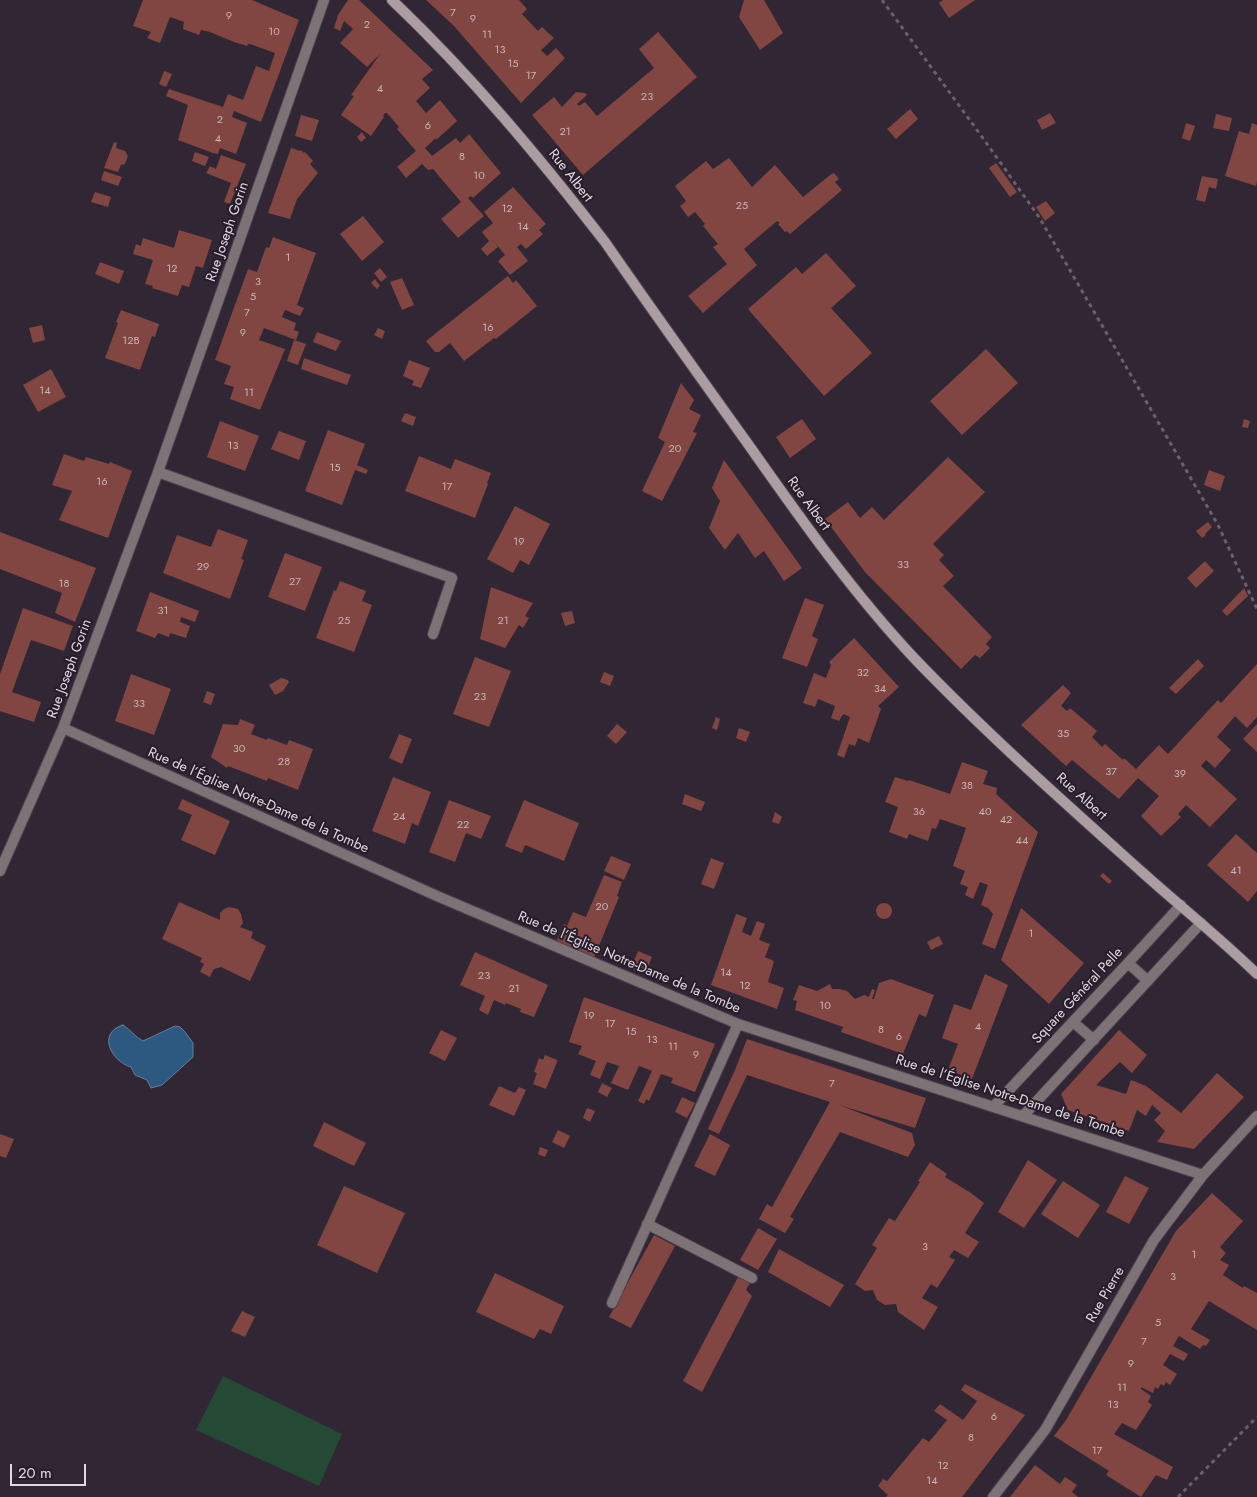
<!DOCTYPE html>
<html>
<head>
<meta charset="utf-8">
<style>
	body { margin:0 }
	#map { position:relative; width:1257px; height:1497px; overflow:hidden; background:#312633; font-family:Jost,sans-serif }
	canvas { display:block }
	.scale { position:absolute; left:10px; top:1464px; width:76px; height:22px; box-sizing:border-box; border:2px solid #e0d8e1; border-top:0; padding-left:6px; font-size:15px; line-height:18px; white-space:nowrap; color:#e0d8e1; -webkit-text-stroke:4px #271c29; paint-order:stroke }
</style>
</head>
<body>
<div id="map">
<canvas width="1257" height="1497"></canvas>
<div class="scale">20 m</div>
</div>
<script>
const ctx = document.querySelector('canvas').getContext('2d');
ctx.lineJoin = 'round';
function paint(path, color) {
  ctx.fillStyle = color;
  ctx.fill(path, 'evenodd');
}
function stroke(path, color, width, dash) {
  ctx.strokeStyle = color;
  ctx.lineWidth = width;
  ctx.lineCap = dash ? 'butt' : 'round';
  ctx.setLineDash(dash || []);
  ctx.stroke(path);
}
function label(font, color, halo, rows, align = 'center') {
  ctx.font = font + ' Jost,sans-serif';
  ctx.lineWidth = 4;
  ctx.setLineDash([]);
  ctx.textBaseline = 'middle';
  ctx.strokeStyle = halo;
  ctx.fillStyle = color;
  for (const [text, x, y, turn = 0] of rows) {
    ctx.save();
    ctx.translate(x, y);
    ctx.rotate((+turn || 0) * Math.PI / 180);
    ctx.textAlign = isNaN(turn) ? turn : align;
    if (halo) ctx.strokeText(text, 0, 0);
    ctx.fillText(text, 0, 0);
    ctx.restore();
  }
}
paint(new Path2D(`
	M223 1376 342 1434 319 1486 196 1430Z`), '#244a36');
const water = new Path2D(`
	M123 1025C131 1030 135 1037 143 1041L175 1026 180 1027 185 1032 193 1043V1057L162 1085 151 1088 147 1080 135 1075 131 1067C112 1062 96 1033 123 1025Z`);
paint(water, '#2d5981');
stroke(water, '#637f9e', 1);
paint(new Path2D(`
	M143 0H252L299 20 261 122 234 111 232 117 247 123 236 154 220 148 218 154 213 153 178 140 188 105 166 96 169 89 223 107 228 94 243 100 256 66 269 71 275 53 250 44H248L247 46 234 42 210 32 201 30 199 35 183 29 184 22 170 17 160 43 147 38 151 32 133 26Z
	M348 0H359L433 70 422 79 430 88 416 101 426 113 440 100 457 121 436 140V138L425 148 432 156 456 138 460 143 469 134 501 173 473 198 471 196 468 198 484 216 458 238 441 219 461 202 433 169 428 170 422 164 406 178 399 169 397 167 416 151 397 129 399 127 387 113H385L383 116 384 117 371 136 341 115 354 96 351 95 380 54 367 67 340 43 353 29 344 21 340 31 334 28 338 15Z
	M426 0H519L527 9 522 14 538 31 542 27 554 38 541 50 547 56 556 48 565 58 521 103 454 26Z
	M744 0H764L783 33 760 50 739 17Z
	M943 0H975L949 18 939 3Z
	M658 32 697 77 583 175 532 115 554 97 562 107 576 92 585 93 587 95 577 104 579 106 585 102 597 116 654 68 639 49Z
	M164 71 172 74 166 87 159 84Z
	M910 109 918 119 896 139 887 129Z
	M1050 113 1056 123 1042 130 1037 120Z
	M1216 114 1232 118 1229 131 1213 128Z
	M301 115 319 120 312 141 295 136Z
	M1186 123 1195 126 1190 141 1182 138Z
	M1252 123 1257 125V181L1256 186 1225 176 1239 131 1249 134Z
	M362 132 366 138 361 142 357 137Z
	M114 142 117 143 116 148 125 151 128 156 125 164 121 165 118 172 104 168Z
	M291 148 300 151 301 150 304 153 305 152 313 161 310 164 318 173 297 199 290 219 268 213Z
	M195 152 209 157 205 166 192 161Z
	M221 155 246 164 230 204 224 202 231 183 206 173 210 166 216 169Z
	M729 158 752 187 775 165 803 197 830 175 834 173 839 179 835 182 842 190 790 234 787 231 785 232 778 224 780 223 777 221 744 249 757 265 703 313 688 296 727 264 713 247 718 244 703 226 705 224 695 212 688 217 680 206 686 201 675 186 706 161 713 169Z
	M996 163 1017 192 1010 197 989 168Z
	M104 171 122 177 118 186 101 180Z
	M1202 176 1218 179 1216 189 1209 187 1205 202 1196 200Z
	M513 187 546 224 539 230 543 234 526 249 521 244 517 247 528 261 510 275 498 261 505 255 492 239 498 247 487 256 481 249 489 241 482 232 493 223 484 212Z
	M95 192 111 197 108 207 91 202Z
	M1046 201 1055 213 1045 221 1036 207Z
	M363 216 384 242 362 261 340 234Z
	M179 230 212 240 203 268 196 266 189 287 182 285 178 296 152 288 153 286 145 284 153 260 133 254 136 244 141 246 143 238 174 248Z
	M273 237 316 253 297 305 304 308 300 316 285 310 282 317 296 323 294 330 299 332 296 340 264 328 259 340 285 349 260 410 230 399 234 387 224 384 231 366 215 360 248 269 257 272 266 247 269 248Z
	M826 253 856 286 831 308 872 353 824 396 748 309 796 267 802 274Z
	M100 262 124 271 119 284 95 274Z
	M380 268 387 277 381 282 374 273Z
	M508 276 513 283 516 280 537 306 496 339 494 338 464 361 450 343 439 352H435L426 341Z
	M402 278 414 305 402 310 390 282Z
	M375 279 380 286 377 289 371 283Z
	M121 310 159 324 155 337 152 336 140 370 105 358 118 323 116 322Z
	M42 325 45 340 33 343 29 328Z
	M378 328 385 331 382 339 374 335Z
	M317 332 341 341 336 351 313 342Z
	M294 340 306 344 298 365 287 361Z
	M986 349 1018 383 962 435 930 401Z
	M304 358 351 375 347 385 301 369Z
	M409 360 430 368 421 388 412 385 414 381 403 376Z
	M51 369 66 397 38 412 23 385Z
	M681 383 694 400 689 409 701 415 693 432 697 433 662 501 642 491 665 442 658 438Z
	M405 413 416 417 413 426 401 421Z
	M802 419 816 439 790 458 776 437Z
	M1244 419 1250 421 1248 428 1242 427Z
	M220 421 259 436 245 471 207 457Z
	M328 430 365 444 357 465 368 470 366 474 355 470 342 505 305 491Z
	M279 431 306 441 299 460 271 449Z
	M64 454 84 461 86 457 109 464 110 462 132 471 108 538 59 520 72 491 52 485Z
	M419 456 451 469 455 459 491 473 487 483 488 484 475 518 405 491Z
	M948 457 985 492 933 544 944 555 939 560 954 576 943 586 992 637 986 644 990 648 980 658 975 655 961 669 865 572 825 519 848 502 860 518 872 507 884 520Z
	M724 460 802 568 784 581 764 551 755 558 738 533 725 550 709 528 720 501 712 488Z
	M1209 470 1225 476 1220 491 1204 485Z
	M515 506 550 524 529 565 520 560 513 573 487 559Z
	M1208 522 1212 527 1205 534 1206 535 1202 538 1196 531Z
	M218 529 248 540 241 559 244 560 230 599 163 573 177 535 211 547Z
	M0 532 96 568 75 622 55 613 62 593 0 569Z
	M285 553 322 567 305 611 268 597Z
	M1205 561 1214 571 1196 588 1187 578Z
	M340 581 366 591 362 601 372 605 354 652 316 638 334 590 336 591Z
	M491 587 533 603 525 616 529 618 523 628 519 625 505 648 480 639Z
	M1244 588 1248 596 1227 616 1222 611Z
	M150 592 199 611 195 622 181 617 180 622 190 626 186 638 170 633 169 637 158 633 155 638 136 631Z
	M805 598 824 605 812 636 818 639 807 667 782 658Z
	M23 608 73 626 64 651 31 640 12 692 41 702 34 722 0 711V674Z
	M572 611 575 623 565 626 561 613Z
	M854 638 899 687 878 706 881 709 869 743 858 738 855 746 849 744 844 758 837 755 850 717 843 714 839 721 831 718 835 706 818 699 815 707 803 703 814 673 826 678 831 665 829 662Z
	M475 657 511 671 489 727 453 714Z
	M1198 659 1204 666 1176 694 1169 688Z
	M1257 664V717L1247 728 1235 716 1217 737 1231 750 1215 768 1206 760 1201 766 1237 799 1210 827 1186 805 1178 814 1181 817 1161 836 1141 816 1159 796 1138 778 1119 799 1072 760 1066 766 1021 725 1063 685 1071 693 1061 706 1067 711 1070 708 1097 731 1092 737 1102 747 1105 744 1123 760 1124 758 1136 769 1159 745 1168 754 1218 700 1221 703Z
	M604 672 614 676 610 686 600 682Z
	M131 674 171 689 154 735 115 721Z
	M281 678 288 680 289 682 283 691 275 695 269 685Z
	M207 691 215 694 211 705 203 702Z
	M716 717 720 719 717 730 712 728Z
	M240 719 255 725 251 734 267 740 268 738 287 745 289 740 313 749 298 790 268 778 267 781 228 766 227 768 211 757 223 724 238 725Z
	M617 724 627 732 616 744 607 736Z
	M1257 724V752L1243 739Z
	M739 728 750 732 746 742 736 738Z
	M399 734 412 739 402 764 389 758Z
	M962 762 988 771 983 784 997 788 996 794 1038 832 995 949 982 944 993 914 988 908 981 905 988 885 980 882 973 899 965 895 968 887 960 884 965 871 953 866 966 828 940 819 936 829 932 828 928 841 909 834 907 839 889 832 898 807 885 802 895 777 908 781 909 780 950 794Z
	M393 777 431 792 418 826 412 823 405 844 372 831Z
	M685 794 705 802 701 811 682 804Z
	M182 799 230 821 215 855 181 840 192 815 178 809Z
	M449 800 491 816 481 839 466 833 455 862 429 852Z
	M524 800 579 823 564 861 525 845 522 853 505 846Z
	M775 812 782 817 779 824 772 822Z
	M1236 834 1257 853V891L1248 902 1207 865Z
	M611 856 631 864 624 880 604 871Z
	M711 858 724 863 714 889 701 884Z
	M1103 873 1112 881 1109 884 1100 876Z
	M604 875 622 882 617 896 619 897 594 958 556 942 564 924 567 926 573 912 586 917Z
	M179 902 220 920V913L224 909 229 907 238 909 241 914 243 923 240 927 253 932 251 938 266 946 250 981 221 967 214 969 210 977 200 972 204 964 200 962 202 958 162 939Z
	M876 911a8 8 0 1 1 16 0a8 8 0 1 1-16 0Z
	M1021 908 1084 963 1049 1004 1001 960Z
	M736 914 747 918 742 932 751 936 757 921 765 924 759 940 770 944 765 957 774 961 768 982 784 988 777 1009 711 985Z
	M939 936 943 944 931 950 927 942Z
	M638 951 652 957 645 974 631 968Z
	M475 952 548 985 534 1017 520 1012 521 1009 506 1003 505 1005 494 1000 488 1015 479 1010 485 996 460 985Z
	M985 974 1008 985 972 1079 948 1070 958 1044 942 1038 954 1004 971 1010Z
	M891 979 934 995 926 1017 919 1014 903 1054 841 1032 843 1027 795 1010 797 1001 793 1000 799 985 817 991 830 984 832 989H840L847 991 855 999 864 995 869 997 872 989 875 990 872 999H874L879 983Z
	M584 997 715 1044 695 1092 671 1083 673 1078 661 1074 649 1101 646 1099 644 1104 638 1101 652 1071 639 1066 628 1090 611 1083 619 1066 607 1062 600 1079 590 1075 596 1061 578 1054 582 1046 569 1042Z
	M441 1030 457 1038 445 1061 429 1053Z
	M1119 1030 1147 1055 1132 1073 1120 1062 1096 1085 1126 1094 1131 1080 1146 1086 1181 1113 1217 1073 1244 1097 1194 1149 1157 1142 1165 1131 1154 1120 1161 1113 1152 1105 1146 1116 1137 1110 1129 1131 1068 1110 1061 1094Z
	M747 1039 926 1098 915 1128 839 1105 912 1133 915 1145 908 1157 840 1132 790 1217 794 1219 785 1233 759 1219 767 1204 772 1207 830 1102 747 1075 719 1134 708 1129 735 1070Z
	M545 1055 557 1060V1062L546 1089 533 1084 537 1073 534 1072 539 1058 543 1060Z
	M602 1083 612 1088 607 1097 598 1092Z
	M499 1086 515 1093 519 1087 526 1090 514 1116 489 1105Z
	M682 1097 695 1103 687 1118 675 1112Z
	M587 1108 595 1111 590 1122 583 1118Z
	M324 1122 366 1143 354 1166 313 1146Z
	M558 1130 570 1136 564 1148 552 1142Z
	M0 1134 14 1139 6 1158 0 1156Z
	M710 1134 730 1145 715 1176 694 1166Z
	M540 1147 548 1150 545 1157 538 1154Z
	M1028 1160 1057 1180 1024 1228 998 1212Z
	M930 1162 947 1174 945 1177 971 1193 984 1203 965 1233 979 1242 968 1258 954 1250 949 1257 955 1260 937 1288 931 1284 922 1298 938 1307 924 1330 898 1312 896 1304 885 1305 877 1300 873 1290 865 1291 855 1284 877 1248 872 1245 889 1218 895 1221 920 1182 918 1181Z
	M1125 1176 1149 1188 1129 1224 1106 1212Z
	M1063 1181 1100 1205 1078 1238 1041 1214Z
	M344 1186 405 1213 377 1273 317 1245Z
	M1212 1193 1243 1221 1220 1247 1226 1253 1220 1260 1229 1265 1223 1275 1243 1288 1244 1286 1257 1293V1330L1209 1301 1191 1329 1210 1340 1206 1346 1203 1345 1200 1349 1179 1336 1173 1346 1188 1354 1184 1361 1170 1354 1163 1365 1177 1374 1170 1385 1166 1382 1164 1386 1161 1384 1158 1389 1155 1387 1153 1393 1141 1387V1389L1151 1396 1148 1402 1152 1405 1136 1430 1122 1423 1114 1434 1173 1467 1167 1480 1156 1475 1141 1497 1106 1475 1109 1471 1054 1436 1066 1420 1176 1231Z
	M758 1228 777 1239 758 1270 740 1260Z
	M654 1235 675 1246 631 1328 609 1317Z
	M779 1249 844 1285 830 1307 768 1272Z
	M495 1273 564 1306 551 1334 540 1329 534 1339 476 1312Z
	M738 1277 750 1283 746 1290 752 1296 702 1392 683 1381Z
	M242 1311 255 1317 245 1337 231 1331Z
	M965 1384 1025 1415 962 1497H886L888 1495 878 1486 883 1479 887 1481 923 1438 929 1442 947 1420 934 1411 940 1404 963 1420 977 1401 961 1390Z
	M1035 1465 1060 1484 1065 1477 1077 1485 1072 1492 1078 1497H1010Z`), '#814641');
const lane = new Path2D(`
	M647 1224 752 1278
	M612 1303 738 1024`);
const street = new Path2D(`
	M158 472 452 578 433 634
	M63 728 437 896 738 1024 1203 1175
	M0 871 63 728 158 472 324 0
	M1128 963 1148 981
	M1073 1022 1094 1040
	M994 1106 1128 963 1181 905
	M1023 1116 1201 923
	M993 1497 1045 1430 1154 1240 1203 1175 1257 1116`);
const secondary = new Path2D(`
	M392 0C470 74 539 157 605 242 652 310 700 377 748 444 800 518 853 593 915 659 987 734 1065 803 1142 872 1181 907 1220 938 1257 974`);
stroke(lane, '#4d424f', 12);
stroke(street, '#4d424f', 12);
stroke(secondary, '#4d424f', 12);
stroke(new Path2D(`
	M882 0 985 141 1039 217 1218 525 1257 609
	M1178 1497 1257 1417`), '#6a606b', 3, [4, 4]);
stroke(lane, '#7d7377', 10);
stroke(street, '#7d7377', 10);
stroke(secondary, '#ac9da2', 10);
label('11px', '#c8b4b9', null, [
	["7",453,13],
	["9",229,16],
	["9",473,19],
	["2",367,25],
	["10",274,32],
	["11",487,35],
	["13",500,50],
	["15",513,64],
	["17",531,76],
	["4",380,89],
	["23",647,97],
	["2",220,120],
	["6",428,126],
	["21",565,132],
	["4",218,139],
	["8",462,157],
	["10",479,176],
	["25",742,206],
	["12",507,209],
	["14",523,227],
	["1",288,258],
	["12",172,269],
	["3",258,282],
	["5",253,297],
	["7",247,313],
	["16",488,328],
	["9",243,333],
	["12B",131,341],
	["14",45,391],
	["11",249,393],
	["13",233,446],
	["20",675,449],
	["15",335,468],
	["16",102,482],
	["17",447,487],
	["19",519,542],
	["33",903,565],
	["29",203,567],
	["27",295,582],
	["18",64,584],
	["31",163,611],
	["25",344,621],
	["21",503,621],
	["32",863,673],
	["34",880,689],
	["23",480,697],
	["33",139,704],
	["35",1063,734],
	["30",239,749],
	["28",284,762],
	["37",1111,772],
	["39",1180,774],
	["38",967,786],
	["36",919,812],
	["40",985,812],
	["24",399,817],
	["42",1006,820],
	["22",463,825],
	["44",1022,841],
	["41",1236,871],
	["20",602,907],
	["1",1031,934],
	["14",726,973],
	["23",484,976],
	["12",745,986],
	["21",514,989],
	["10",825,1006],
	["19",589,1016],
	["17",610,1024],
	["4",978,1027],
	["8",881,1030],
	["15",631,1032],
	["6",899,1037],
	["13",652,1040],
	["11",673,1047],
	["9",696,1055],
	["7",832,1084],
	["3",925,1247],
	["1",1194,1255],
	["3",1173,1277],
	["5",1158,1323],
	["7",1144,1342],
	["9",1131,1364],
	["11",1122,1388],
	["13",1113,1405],
	["6",994,1417],
	["8",971,1438],
	["17",1097,1451],
	["12",943,1466],
	["14",932,1481]
]);
label('14px', '#e0d8e1', '#271c29', [
	["Rue Albert",570,176,52],
	["Rue Joseph Gorin",228,232,-71],
	["Rue Albert",808,504,54],
	["Rue Joseph Gorin",70,669,-70],
	["Rue Albert",1081,797,42],
	["Rue de l’Église Notre-Dame de la Tombe",258,801,24],
	["Rue de l’Église Notre-Dame de la Tombe",629,963,23],
	["Square Général Pelle",1078,996,-47],
	["Rue de l’Église Notre-Dame de la Tombe",1010,1097,18],
	["Rue Pierre",1106,1295,-60]
]);
</script>
</body>
</html>
